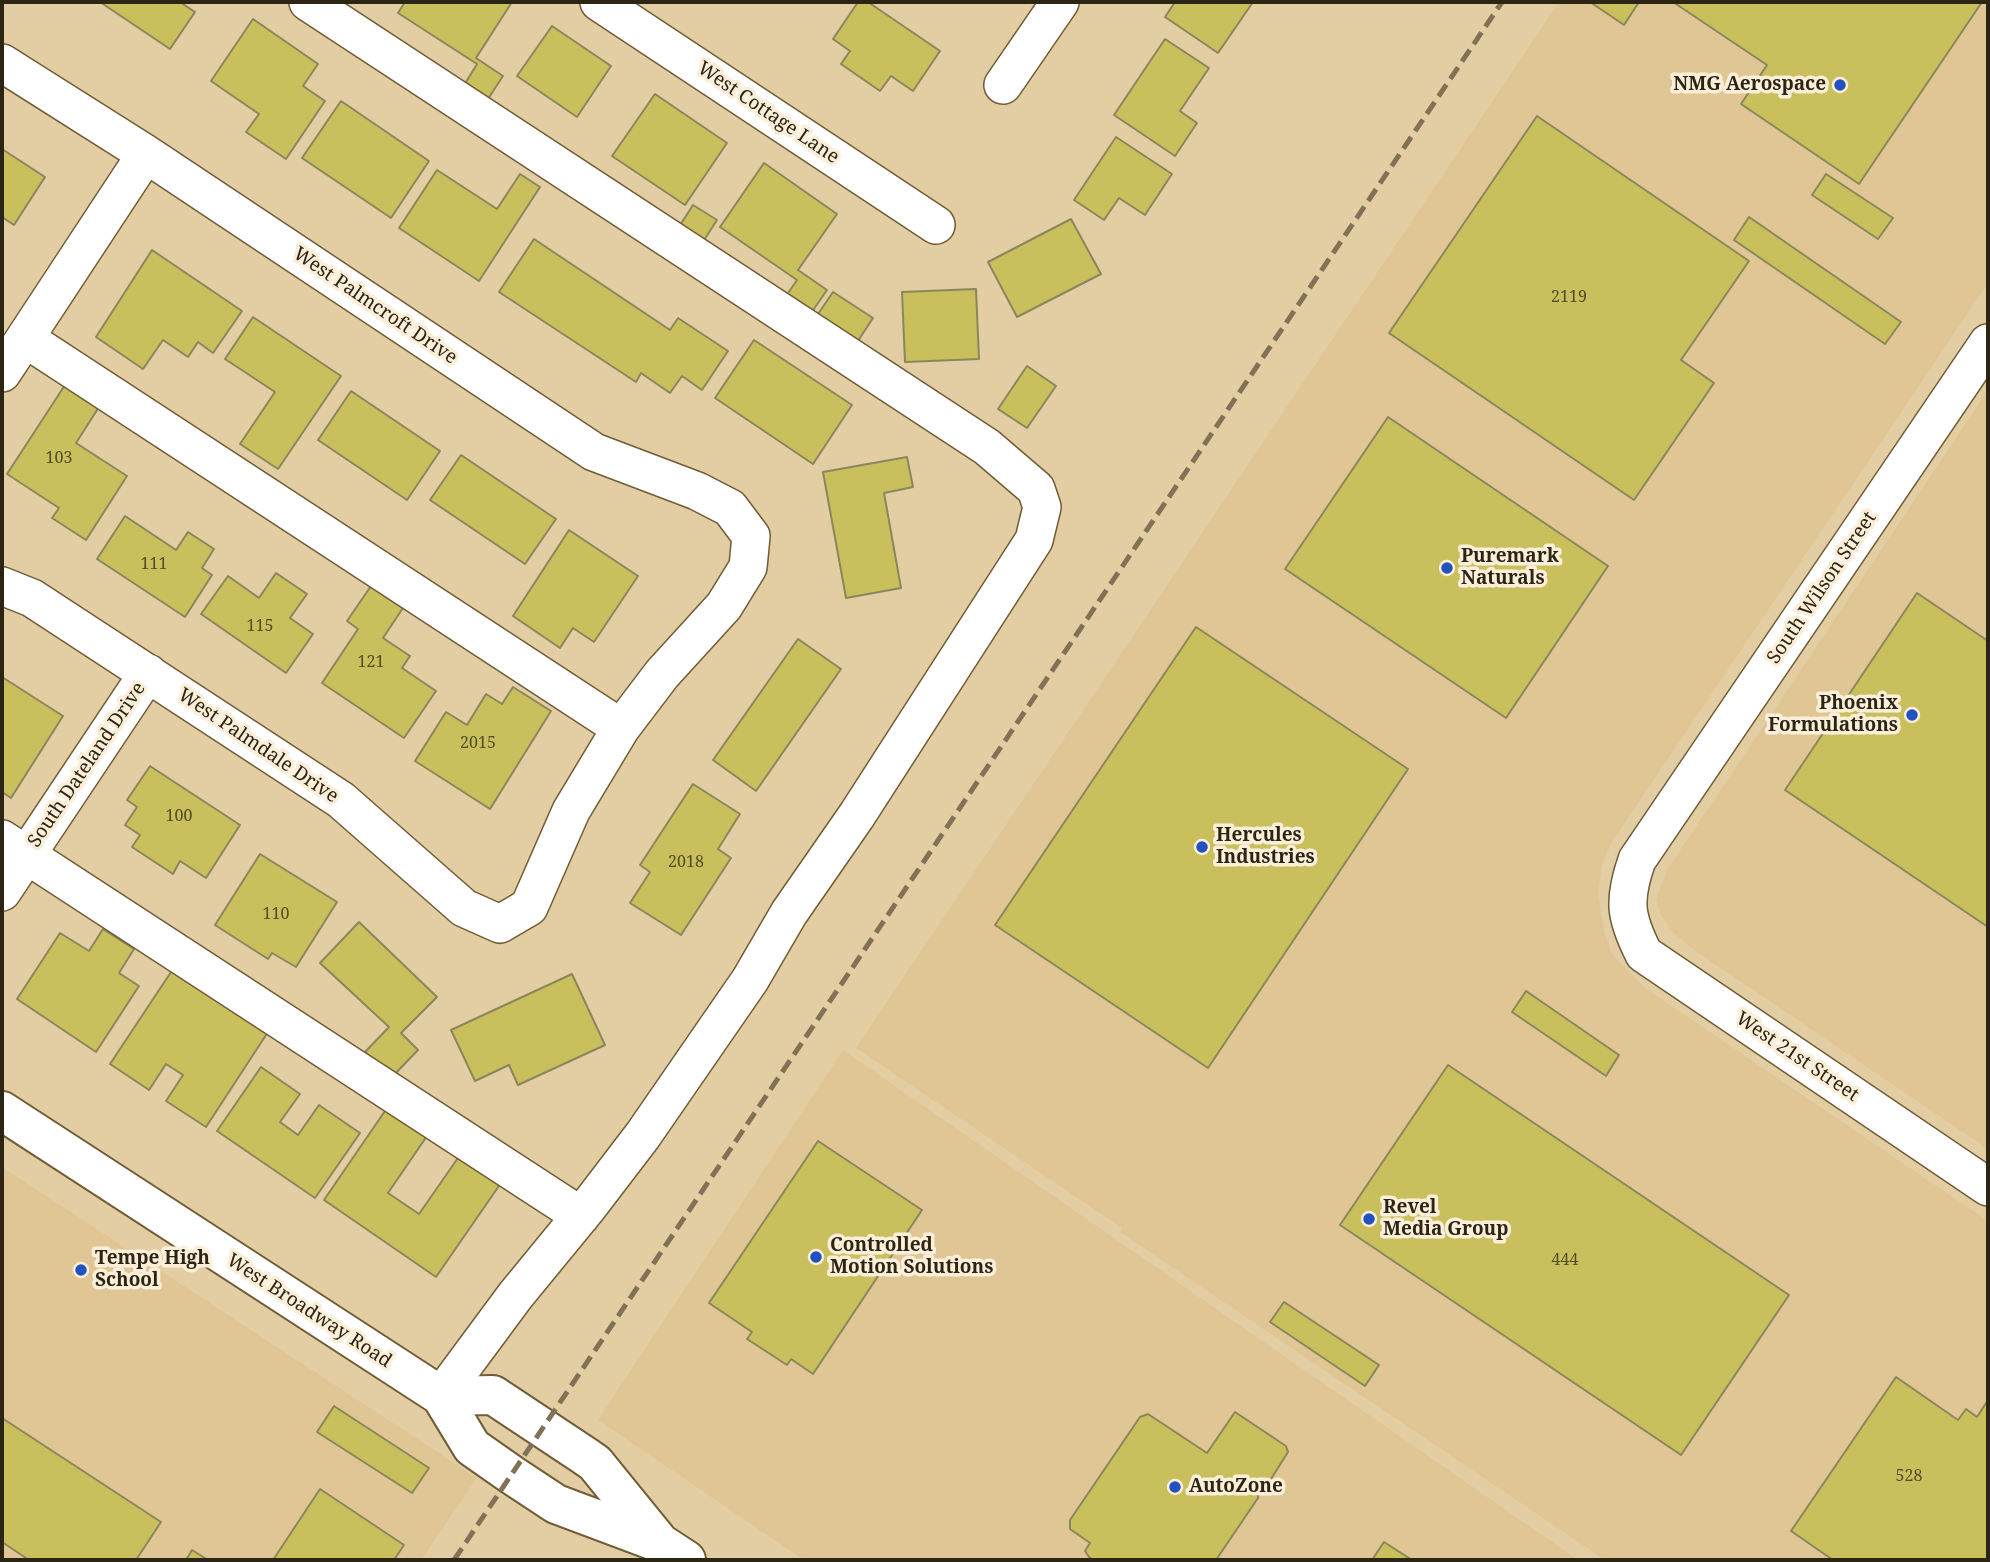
<!DOCTYPE html>
<html>
<head>
<meta charset="utf-8">
<style>
	body { margin:0 }
	#map { position:relative; width:1990px; height:1562px; overflow:hidden; background:#e3cda3; font-family:"Noto Serif",serif }
	canvas { display:block }
	.frame { position:absolute; inset:0; border:4px solid #2d2514; pointer-events:none }
</style>
</head>
<body>
<div id="map">
<canvas width="1990" height="1562"></canvas>
<div class="frame"></div>
</div>
<script>
const ctx = document.querySelector('canvas').getContext('2d');
ctx.lineJoin = 'round';
function paint(path, color) {
  ctx.fillStyle = color;
  ctx.fill(path, 'evenodd');
}
function stroke(path, color, width, dash) {
  ctx.strokeStyle = color;
  ctx.lineWidth = width;
  ctx.lineCap = dash ? 'butt' : 'round';
  ctx.setLineDash(dash || []);
  ctx.stroke(path);
}
function label(font, color, halo, rows, align = 'center') {
  ctx.font = font + ' "Noto Serif",serif';
  ctx.lineWidth = 7;
  ctx.setLineDash([]);
  ctx.textBaseline = 'middle';
  ctx.strokeStyle = halo;
  ctx.fillStyle = color;
  for (const [text, x, y, turn = 0] of rows) {
    ctx.save();
    ctx.translate(x, y);
    ctx.rotate((+turn || 0) * Math.PI / 180);
    ctx.textAlign = isNaN(turn) ? turn : align;
    if (halo) ctx.strokeText(text, 0, 0);
    ctx.fillText(text, 0, 0);
    ctx.restore();
  }
}
paint(new Path2D(`
	M1559 2H1988V283L1612 842 1602 864 1598 894 1604 931 1612 954 1645 988 1988 1221V1560H1605L1120 1232 1122 1228 856 1048Z
	M1988 390V1149L1691 948 1673 932 1661 915 1656 899 1667 870Z
	M843 1050 1578 1560H804L598 1420Z
	M2 1167 477 1478 421 1560H2Z`), '#e0c694');
const building = new Path2D(`
	M100 2H180L195 12 170 49Z
	M405 2H512L476 58 503 76 486 102 463 87 477 64 398 13Z
	M858 2H868L940 51 913 91 891 76 880 91 841 64 850 51 833 39Z
	M1175 2H1253L1218 53 1165 17Z
	M1590 2H1639L1624 25Z
	M1673 2H1982L1859 184 1741 104 1767 65Z
	M253 19 318 64 303 86 325 101 286 159 246 132 259 114 211 81Z
	M552 26 611 66 577 117 517 76Z
	M1165 39 1209 68 1180 111 1197 123 1175 156 1114 115Z
	M655 94 727 143 685 205 612 156Z
	M341 101 429 161 391 218 302 158Z
	M1537 116 1749 261 1681 360 1714 383 1634 500 1389 333Z
	M1116 137 1172 174 1145 215 1119 198 1104 220 1074 200Z
	M2 149 45 177 14 225 2 217Z
	M764 163 837 214 798 270 827 290 809 316 784 299 797 280 720 227Z
	M437 170 497 209 520 174 540 187 479 281 399 228Z
	M1826 174 1893 218 1878 239 1812 195Z
	M693 205 717 220 701 245 677 230Z
	M1749 217 1901 322 1885 344 1734 240Z
	M1071 219 1101 274 1017 317 988 262Z
	M534 239 670 330 678 318 728 351 702 390 682 376 670 393 641 373 636 382 499 292Z
	M152 250 242 311 213 353 198 342 188 357 163 340 143 369 96 337Z
	M976 289 979 359 905 362 902 292Z
	M833 292 873 318 854 347 814 320Z
	M253 317 341 376 278 469 240 444 275 392 225 359Z
	M754 340 852 405 813 464 715 398Z
	M1027 366 1056 386 1027 428 998 409Z
	M65 385 99 407 76 443 127 476 86 540 52 518 59 508 7 474Z
	M351 391 440 451 407 500 318 440Z
	M1388 417 1608 566 1506 718 1285 569Z
	M461 455 556 519 525 564 430 500Z
	M907 457 913 487 884 493 901 588 846 598 823 472Z
	M125 516 176 550 188 532 214 549 202 568 212 575 185 617 97 559Z
	M569 530 638 576 594 642 573 628 560 648 513 616Z
	M276 573 307 594 290 618 313 634 286 673 201 614 228 576 259 598Z
	M371 586 403 608 383 638 410 656 402 668 436 691 404 738 322 683 358 629 347 621Z
	M1917 593 1988 641V927L1785 790Z
	M1196 627 1408 769 1208 1068 995 925Z
	M798 639 841 669 756 791 713 760Z
	M2 677 63 716 11 798 2 792Z
	M513 687 551 711 490 809 415 761 446 712 467 725 486 694 502 704Z
	M150 766 240 825 206 878 180 861 173 874 132 847 140 835 125 825 137 807 127 800Z
	M693 784 740 814 718 849 731 858 681 935 630 903 650 872 640 865Z
	M260 854 337 902 296 967 272 953 268 959 215 925Z
	M359 922 437 997 401 1033 418 1050 391 1078 365 1052 389 1027 320 963Z
	M103 929 134 949 119 973 139 986 96 1052 17 999 60 933 89 951Z
	M173 969 268 1032 206 1127 166 1101 183 1075 166 1064 149 1090 110 1064Z
	M572 974 605 1045 518 1085 509 1065 475 1081 451 1030Z
	M1526 991 1619 1055 1606 1076 1512 1012Z
	M1448 1065 1789 1295 1681 1455 1340 1225Z
	M261 1067 300 1094 280 1122 298 1135 319 1105 360 1133 315 1198 217 1131Z
	M387 1108 427 1136 388 1193 419 1214 460 1155 501 1183 436 1277 324 1200Z
	M818 1141 922 1210 813 1374 791 1359 787 1365 747 1339 752 1332 709 1303Z
	M1284 1302 1379 1365 1365 1386 1270 1322Z
	M1896 1377 1958 1420 1966 1409 1977 1417 1988 1400V1560H1833L1791 1531Z
	M334 1406 429 1468 412 1493 317 1432Z
	M1235 1412 1286 1446 1288 1452 1271 1479 1265 1482 1258 1480 1255 1486 1259 1490 1258 1498 1216 1560H1093L1089 1557 1085 1551 1090 1543 1070 1529V1520L1140 1417 1148 1414 1207 1453Z
	M2 1418 161 1522 136 1560H29L2 1542Z
	M320 1489 404 1545 394 1560H273Z
	M1384 1542 1412 1560H1372Z
	M192 1550 208 1560H186Z`);
paint(building, '#c9bf5c');
stroke(building, '#8b875c', 2);
const minor = new Path2D(`
	M308 2 987 447 1036 489 1042 507 1034 540 857 815 789 913 750 980 643 1135 588 1207 515 1296 441 1396
	M599 2 936 225
	M2 63 146 154 594 452 697 491 730 508 751 536 748 567 724 606 662 674 621 728 571 811 529 907 500 924 464 908 341 800 32 598 2 586
	M1003 85 1060 2
	M26 339 621 728
	M1988 343 1637 860C1623 900 1625 917 1644 954L1988 1187
	M2 373 146 154
	M2 839 581 1216
	M2 892 148 673`);
const major = new Path2D(`
	M2 1111 441 1396 472 1447 512 1475 556 1504 660 1543 686 1560
	M441 1396 493 1395 585 1456 595 1463 660 1543`);
stroke(minor, '#705c35', 40);
stroke(major, '#705c35', 42);
stroke(minor, '#fff', 37);
stroke(major, '#fff', 38);
stroke(new Path2D(`
	M454 1560 1502 2`), '#817256', 5, [14, 7]);
for (const [x, y, r, color] of [
	[1840,85,7,"#2152bf"],
	[1447,568,7,"#2152bf"],
	[1912,715,7,"#2152bf"],
	[1202,847,7,"#2152bf"],
	[1369,1219,7,"#2152bf"],
	[816,1257,7,"#2152bf"],
	[81,1270,7,"#2152bf"],
	[1175,1487,7,"#2152bf"]
]) {
  const dot = new Path2D();
  dot.arc(x, y, r, 0, 2 * Math.PI);
  ctx.fillStyle = color;
  ctx.fill(dot);
  stroke(dot, '#fbefda', 2.5);
}
label('16px', '#544c26', null, [
	["2119",1569,297],
	["103",59,458],
	["111",154,564],
	["115",260,626],
	["121",371,662],
	["2015",478,743],
	["100",179,816],
	["2018",686,862],
	["110",276,914],
	["444",1565,1260],
	["528",1909,1476]
]);
label('bold 19px', '#2d2514', '#fbefda', [
	["NMG Aerospace",1826,85,"right"],
	["Puremark",1461,557],
	["Naturals",1461,579],
	["Phoenix",1898,704,"right"],
	["Formulations",1898,726,"right"],
	["Hercules",1216,836],
	["Industries",1216,858],
	["Revel",1383,1208],
	["Media Group",1383,1230],
	["Controlled",830,1246],
	["Motion Solutions",830,1268],
	["Tempe High",95,1259],
	["School",95,1281],
	["AutoZone",1189,1487]
], 'left');
label('19px', '#2d2514', '#fbefda', [
	["West Cottage Lane",768,113,34],
	["West Palmcroft Drive",375,306,34],
	["South Wilson Street",1822,588,-56],
	["West Palmdale Drive",258,746,34],
	["South Dateland Drive",87,765,-56],
	["West 21st Street",1797,1057,34],
	["West Broadway Road",309,1311,33]
]);
</script>
</body>
</html>
